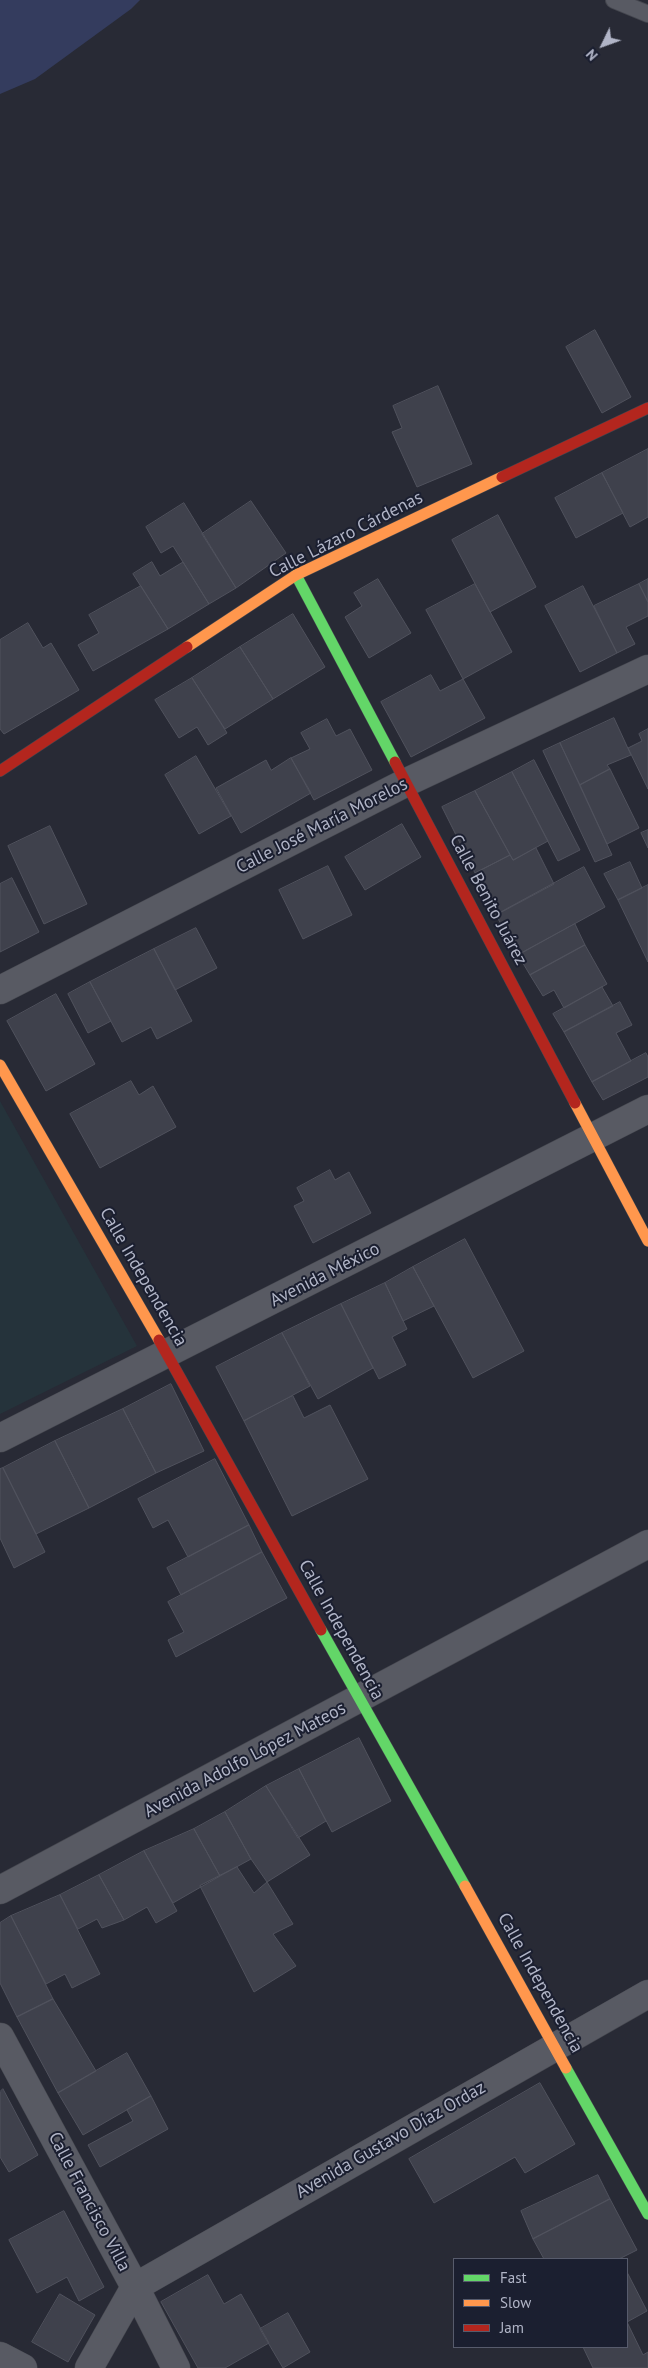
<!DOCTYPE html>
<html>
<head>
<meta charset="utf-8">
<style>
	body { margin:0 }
	#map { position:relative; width:648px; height:2368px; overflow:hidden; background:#282a35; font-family:"PT Sans",sans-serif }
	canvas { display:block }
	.legend { position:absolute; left:453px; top:2258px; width:175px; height:90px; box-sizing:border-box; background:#1b1f30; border:1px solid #575b6c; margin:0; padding:6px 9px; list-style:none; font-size:15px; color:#b1b5c7 }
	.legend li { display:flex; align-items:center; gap:10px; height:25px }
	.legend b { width:25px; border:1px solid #575b6c }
	.north { position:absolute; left:578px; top:20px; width:50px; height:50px; -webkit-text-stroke:4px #1b1f30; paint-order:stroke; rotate:228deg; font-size:14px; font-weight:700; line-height:20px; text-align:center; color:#b1b5c7 }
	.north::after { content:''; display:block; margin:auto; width:18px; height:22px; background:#b1b5c7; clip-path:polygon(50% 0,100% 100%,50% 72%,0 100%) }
</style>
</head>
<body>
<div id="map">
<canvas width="648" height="2368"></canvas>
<ul class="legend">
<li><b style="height:6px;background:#63d668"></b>Fast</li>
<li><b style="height:6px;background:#ff974d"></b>Slow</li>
<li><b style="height:6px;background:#b3261e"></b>Jam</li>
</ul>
<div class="north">N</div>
</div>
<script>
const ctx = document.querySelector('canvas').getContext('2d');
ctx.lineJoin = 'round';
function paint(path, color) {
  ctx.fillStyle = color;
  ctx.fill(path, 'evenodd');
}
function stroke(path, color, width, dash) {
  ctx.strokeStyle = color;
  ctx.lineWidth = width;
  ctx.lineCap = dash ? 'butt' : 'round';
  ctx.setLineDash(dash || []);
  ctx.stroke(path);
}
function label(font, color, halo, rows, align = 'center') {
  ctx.font = font + ' "PT Sans",sans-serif';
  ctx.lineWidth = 4;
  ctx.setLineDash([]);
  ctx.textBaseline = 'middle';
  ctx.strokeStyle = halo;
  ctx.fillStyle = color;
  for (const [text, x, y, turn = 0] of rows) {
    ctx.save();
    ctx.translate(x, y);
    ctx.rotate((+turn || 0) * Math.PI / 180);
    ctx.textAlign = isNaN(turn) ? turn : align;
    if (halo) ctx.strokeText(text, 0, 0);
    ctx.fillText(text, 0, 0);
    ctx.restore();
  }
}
paint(new Path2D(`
	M0 1101 137 1346 0 1414Z`), '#25333b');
paint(new Path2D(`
	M0 0H140L131 9 35 79 0 94Z`), '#343c5e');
const building = new Path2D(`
	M595 330 631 397 602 413 566 347Z
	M438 386 472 464 417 487 392 432 402 428 393 406Z
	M648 449V517L630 527 602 473Z
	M602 473 623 513 576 538 555 498Z
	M251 501 286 553 236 588 202 534Z
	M184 503 236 588 209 604 173 546 161 553 146 527Z
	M498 515 536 587 490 612 452 540Z
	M152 562 160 576 183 562 209 604 168 629 133 574Z
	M378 579 411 633 369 658 345 617 362 606 354 593Z
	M648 579V602L639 584Z
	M475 584 512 652 463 679 426 610Z
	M639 584 648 602V616L626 627 635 644 617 653 594 606Z
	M141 586 168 629 93 671 78 645 99 633 89 615Z
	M583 586 617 653 580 672 545 606Z
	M293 614 325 667 273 699 240 647Z
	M28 623 43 648 51 643 79 690 4 734 0 729V640Z
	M240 647 273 699 225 729 192 678Z
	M431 675 440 691 463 679 485 718 411 757 381 702Z
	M192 678 227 733 208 745 197 727 179 738 155 700Z
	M614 718 631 755 607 765 610 769 580 785 560 743Z
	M327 719 336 736 350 729 372 770 314 800 291 758 310 749 301 733Z
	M648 729V789L628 748 642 741 639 734Z
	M560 743 612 855 595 862 543 751Z
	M196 756 231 816 199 834 165 775Z
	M291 758 311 793 241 833 216 788 266 760 271 770Z
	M534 760 580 850 558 861 512 772Z
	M610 769 639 828 607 844 580 785Z
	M512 772 548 841 513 860 475 791Z
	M475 791 510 855 475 873 442 807Z
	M402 824 421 857 365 890 345 857Z
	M50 826 87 904 44 924 8 846Z
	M648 830V848L641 833Z
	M536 848 554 884 496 915 475 873 510 855 513 860Z
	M630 862 642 888 618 900 604 874Z
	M328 866 352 915 303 939 279 890Z
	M584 867 605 907 518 955 496 915Z
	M12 878 39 932 0 952V884Z
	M648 885V962L618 900Z
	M575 924 585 945 530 975 518 955Z
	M196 928 217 968 175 990 154 949Z
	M585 945 607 984 564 1008 554 990 543 996 530 975Z
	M154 949 192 1021 157 1039 151 1027 122 1042 90 982Z
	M90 982 111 1021 88 1033 68 994Z
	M602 987 613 1006 564 1032 553 1014Z
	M56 994 95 1064 46 1091 7 1021Z
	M620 1002 632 1025 616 1033 631 1061 592 1082 564 1032Z
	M646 1053 648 1057V1077L603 1100 592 1082Z
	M131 1081 139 1095 153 1086 176 1127 100 1168 70 1114Z
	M330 1170 335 1180 349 1172 371 1213 313 1243 294 1206 304 1201 297 1188Z
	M465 1239 524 1351 473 1378 413 1267Z
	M413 1267 434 1306 403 1321 385 1283Z
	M385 1283 407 1329 392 1337 406 1365 379 1379 341 1304Z
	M341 1304 373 1368 318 1399 282 1333Z
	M282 1333 310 1386 244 1421 216 1367Z
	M171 1384 204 1451 156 1473 123 1409Z
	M293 1396 304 1418 330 1405 368 1479 292 1516 244 1421Z
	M123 1409 156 1473 89 1508 55 1441Z
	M55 1441 89 1508 36 1534 3 1468Z
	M215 1459 249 1525 188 1557 168 1520 153 1528 138 1499Z
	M3 1468 45 1552 14 1568 0 1538V1469Z
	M249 1525 262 1552 181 1595 167 1568Z
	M262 1552 287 1598 176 1657 168 1640 184 1632 168 1602Z
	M359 1738 391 1801 332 1832 299 1769Z
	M299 1769 326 1821 298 1838 266 1786Z
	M266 1786 310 1855 267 1882 251 1859 225 1812Z
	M225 1812 251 1859 220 1876 194 1829Z
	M194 1829 220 1876 173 1903 144 1851Z
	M144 1851 177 1911 156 1923 147 1907 124 1920 99 1875Z
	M237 1867 254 1893 267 1882 293 1924 273 1934 296 1966 254 1992 200 1886Z
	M99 1875 124 1920 102 1928 97 1919 78 1929 60 1895Z
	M60 1895 100 1974 72 1988 65 1974 46 1984 11 1916Z
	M11 1916 53 1999 17 2017 0 1983V1923Z
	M53 1999 96 2071 58 2093 17 2017Z
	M127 2053 151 2096 83 2135 58 2093Z
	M540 2083 575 2144 525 2173 515 2157 434 2203 409 2159Z
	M3 2089 38 2155 9 2172 0 2157V2092Z
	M151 2096 168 2129 100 2167 88 2145 133 2121 127 2110Z
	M598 2175 610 2199 533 2239 521 2211Z
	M610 2199 637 2250 619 2259H544L533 2239Z
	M64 2211 104 2287 79 2301 67 2277 37 2293 9 2240Z
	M628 2274 647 2311 627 2322V2275Z
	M208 2275 224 2304 241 2294 269 2343 225 2368H198L161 2302Z
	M60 2294 95 2315 68 2362 32 2342Z
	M288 2313 310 2352 283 2368 260 2329Z
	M627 2322 643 2355 648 2352V2368H593L583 2347H627Z`);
paint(building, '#3f414c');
stroke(building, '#50525d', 1);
const lane = new Path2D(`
	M614 0 648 14`);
const street = new Path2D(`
	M0 990 407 782 648 669
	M0 1438 648 1109
	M0 1890 648 1544
	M0 2037 135 2287 176 2368
	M0 2356 23 2368
	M89 2368 135 2287 648 1994`);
const fast = new Path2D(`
	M296 575 395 762
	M321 1630 465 1886
	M566 2068 648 2214`);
const slow = new Path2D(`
	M187 647 296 575 502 477
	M0 1065 159 1340
	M575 1103 648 1241
	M465 1886 566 2068`);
const jam = new Path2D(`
	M502 477 648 408
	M395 762 575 1103
	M0 771 187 647
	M159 1340 321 1630`);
stroke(lane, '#44464e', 18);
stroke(street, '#44464e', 29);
stroke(fast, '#44464e', 12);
stroke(slow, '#44464e', 12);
stroke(jam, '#44464e', 12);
stroke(lane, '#585a63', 16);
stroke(street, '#585a63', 28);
stroke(fast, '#63d668', 11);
stroke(slow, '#ff974d', 11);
stroke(jam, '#b3261e', 11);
label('18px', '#b1b5c7', '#1b1f30', [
	["Calle Lázaro Cárdenas",346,535,-27],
	["Calle José María Morelos",322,826,-27],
	["Calle Benito Juárez",488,900,62],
	["Avenida México",325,1275,-27],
	["Calle Independencia",143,1277,60],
	["Calle Independencia",341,1630,61],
	["Avenida Adolfo López Mateos",245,1760,-28],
	["Calle Independencia",540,1983,61],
	["Avenida Gustavo Díaz Ordaz",391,2140,-30],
	["Calle Francisco Villa",89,2202,62]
]);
</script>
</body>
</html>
